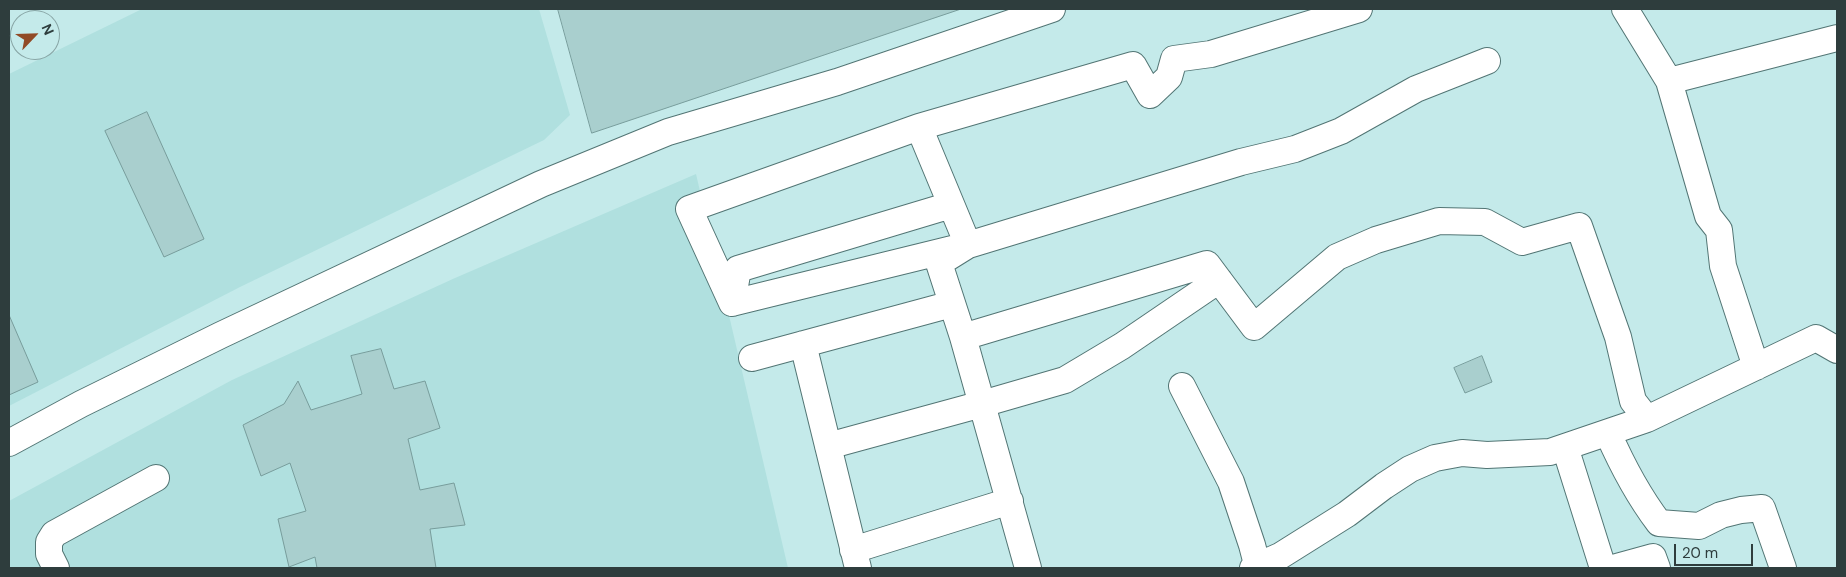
<!DOCTYPE html>
<html>
<head>
<meta charset="utf-8">
<style>
	body { margin:0 }
	#map { position:relative; width:1846px; height:577px; overflow:hidden; background:#c4eaea; font-family:"DM Sans",sans-serif }
	canvas { display:block }
	.frame { position:absolute; inset:0; border:10px solid #2e3d3d; pointer-events:none }
	.north { position:absolute; left:10px; top:10px; width:50px; height:50px; box-sizing:border-box; background:#c4eaea; border:1px solid #88a5a5; border-radius:50%; rotate:66deg; font-size:14px; font-weight:700; line-height:20px; text-align:center; color:#2e3d3d }
	.north::after { content:''; display:block; margin:auto; width:18px; height:22px; background:#914a26; clip-path:polygon(50% 0,100% 100%,50% 72%,0 100%) }
	.scale { position:absolute; left:1674px; top:544px; width:79px; height:22px; box-sizing:border-box; border:2px solid #2e3d3d; border-top:0; padding-left:6px; font-size:15px; line-height:18px; white-space:nowrap; color:#2e3d3d; -webkit-text-stroke:4px #c4eaea; paint-order:stroke }
</style>
</head>
<body>
<div id="map">
<canvas width="1846" height="577"></canvas>
<div class="frame"></div>
<div class="north">N</div>
<div class="scale">20 m</div>
</div>
<script>
const ctx = document.querySelector('canvas').getContext('2d');
ctx.lineJoin = 'round';
function paint(path, color) {
  ctx.fillStyle = color;
  ctx.fill(path, 'evenodd');
}
function stroke(path, color, width, dash) {
  ctx.strokeStyle = color;
  ctx.lineWidth = width;
  ctx.lineCap = dash ? 'butt' : 'round';
  ctx.setLineDash(dash || []);
  ctx.stroke(path);
}
paint(new Path2D(`
	M142 9H539L570 115 544 140 240 287 9 406V74Z
	M696 174 788 568H9V501L232 380 455 278Z`), '#b0e0df');
const building = new Path2D(`
	M558 9H961L592 133Z
	M147 112 204 239 164 257 105 131Z
	M9 315 38 382 9 395Z
	M381 349 394 389 425 381 440 428 408 439 420 490 454 483 465 525 430 529 436 568H317L315 557 289 567 278 519 306 511 290 463 261 476 243 425 284 404 298 381 311 410 362 394 351 356Z
	M1482 356 1492 382 1465 393 1454 368Z`);
paint(building, '#a9cfce');
stroke(building, '#789d9c', 1);
const minor = new Path2D(`
	M1625 9 1669 81 1708 216 1719 230 1723 266 1756 367
	M1669 81 1837 38
	M919 127 1133 65 1150 95 1169 77 1174 59 1211 54 1359 9
	M732 303 689 209 919 127 968 245 939 263 963 337 1028 568
	M732 303 968 245 1241 162 1295 149 1341 131 1416 89 1487 61
	M732 303 738 269 951 205
	M963 337 1207 264 1254 327 1337 257 1376 240 1439 221 1485 222 1522 242 1579 226 1618 337 1633 401 1647 419
	M803 344 858 568
	M752 358 952 304
	M1182 386 1231 482 1252 545 1258 568
	M1608 433C1622 465 1637 494 1659 523L1699 526 1721 515 1741 510 1762 508 1783 568
	M9 443 81 404 221 335 541 184 668 132 837 82 1052 9
	M828 446 982 404 1065 380 1122 346 1219 280
	M1565 447 1603 568
	M853 550 1010 501
	M56 568 49 554V542L54 534 156 478
	M1253 568 1280 556 1347 514 1384 486 1410 469 1435 458 1462 453 1487 455 1550 452 1647 419 1816 338 1837 350
	M1613 568 1653 557 1657 568`);
stroke(minor, '#527574', 28);
stroke(minor, '#fff', 26);
</script>
</body>
</html>
